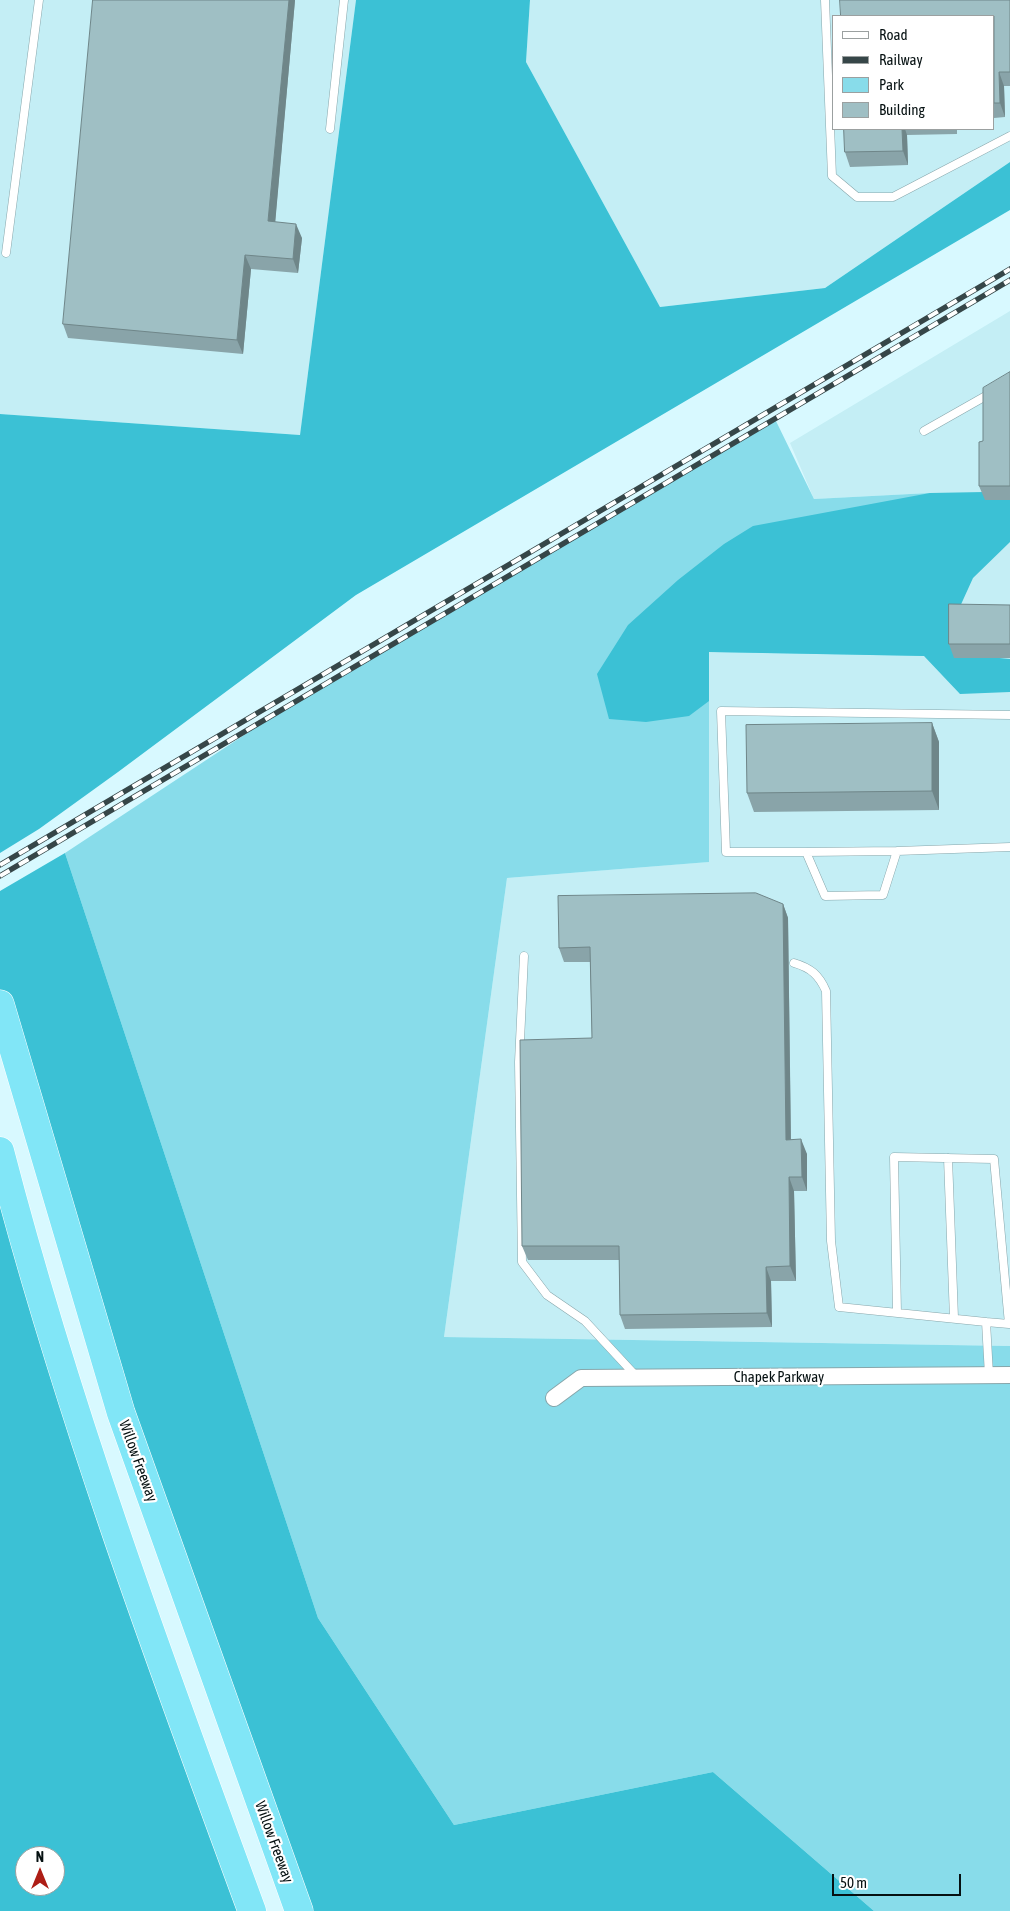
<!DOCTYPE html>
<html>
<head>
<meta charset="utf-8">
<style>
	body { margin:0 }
	#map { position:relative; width:1010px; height:1911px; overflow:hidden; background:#d8f9ff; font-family:"Asap Condensed",sans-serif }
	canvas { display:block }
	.legend { position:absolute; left:832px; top:15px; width:162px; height:115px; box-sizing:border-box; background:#fff; border:1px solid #9ba0a0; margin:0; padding:6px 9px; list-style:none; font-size:15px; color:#061112 }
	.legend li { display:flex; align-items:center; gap:10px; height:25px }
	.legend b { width:25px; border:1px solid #9ba0a0 }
	.north { position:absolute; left:15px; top:1846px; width:50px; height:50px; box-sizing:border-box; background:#fff; border:1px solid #9ba0a0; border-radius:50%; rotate:0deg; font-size:14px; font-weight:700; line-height:20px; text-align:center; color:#061112 }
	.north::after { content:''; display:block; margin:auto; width:18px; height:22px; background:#ae1e16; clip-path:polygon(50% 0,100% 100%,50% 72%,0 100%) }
	.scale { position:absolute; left:832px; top:1874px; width:129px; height:22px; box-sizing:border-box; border:2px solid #061112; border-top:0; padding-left:6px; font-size:15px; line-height:18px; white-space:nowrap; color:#061112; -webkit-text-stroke:4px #fff; paint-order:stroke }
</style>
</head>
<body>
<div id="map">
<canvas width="1010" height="1911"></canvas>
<ul class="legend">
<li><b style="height:6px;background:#fff"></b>Road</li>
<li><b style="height:6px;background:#364648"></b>Railway</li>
<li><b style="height:14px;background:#88dcea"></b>Park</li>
<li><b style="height:14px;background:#9fbfc4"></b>Building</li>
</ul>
<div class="north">N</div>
<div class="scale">50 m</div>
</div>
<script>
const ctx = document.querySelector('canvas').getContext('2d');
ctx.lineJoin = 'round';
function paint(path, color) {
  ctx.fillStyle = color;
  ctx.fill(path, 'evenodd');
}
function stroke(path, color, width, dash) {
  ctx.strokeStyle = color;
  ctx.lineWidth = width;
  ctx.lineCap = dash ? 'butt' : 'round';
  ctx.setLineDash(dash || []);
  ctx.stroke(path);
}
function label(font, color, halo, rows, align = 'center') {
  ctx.font = font + ' "Asap Condensed",sans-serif';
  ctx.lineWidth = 4.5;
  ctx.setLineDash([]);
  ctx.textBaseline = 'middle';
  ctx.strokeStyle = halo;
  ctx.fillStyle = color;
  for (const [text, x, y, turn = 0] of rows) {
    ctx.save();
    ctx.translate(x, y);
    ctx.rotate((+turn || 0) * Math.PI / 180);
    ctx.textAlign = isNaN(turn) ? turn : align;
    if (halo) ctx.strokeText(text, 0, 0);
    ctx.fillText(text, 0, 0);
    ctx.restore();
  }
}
paint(new Path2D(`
	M0 0H356L300 435 0 414Z
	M530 0H1010V162L825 288 660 307 526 62ZM834 16H994V129H834Z
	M1010 311V1346L444 1337 507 878 708 862 709 652 924 656 930 493 814 499 790 443Z`), '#c4eef5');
paint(new Path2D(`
	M775 419 814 499 930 493 924 656 709 652V862L507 878 444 1337 1010 1346V1911H874L713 1772 454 1825 318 1618 65 853 267 720Z`), '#88dcea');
paint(new Path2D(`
	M356 0H530L526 62 660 307 825 288 1010 162V210L356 595 118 772 39 829 0 853V414L300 435Z
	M984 492 1010 500V542L973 578 958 611 989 657 1010 659V692L960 694 924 656 709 652V701L689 716 646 722 609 719 597 674 628 625 678 580 724 544 753 526 930 493Z
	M65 853 318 1618 454 1825 713 1772 874 1911H299L0 1004V891Z
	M0 1151 252 1911H0ZM25 1856H55V1886H25Z`), '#3bc1d5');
const service = new Path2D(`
	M825 0 832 176 857 197H893L1010 136
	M330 129 344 0
	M6 253 39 0
	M924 431 991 393
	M1010 715 721 711 726 852H806L825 896 883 895 897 851 1010 847
	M806 852 897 851
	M524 956 519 1062 522 1262 547 1295 585 1321 636 1376
	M794 963C811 968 819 975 826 991L831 1241 839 1307 986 1322 989 1375
	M948 1158 954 1318
	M897 1313 894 1157 994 1159 1009 1324 986 1322`);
const minor = new Path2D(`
	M554 1398 581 1378 1010 1375`);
const motorway = new Path2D(`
	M0 1004 121 1413 299 1911
	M0 1151C67 1410 160 1661 252 1911`);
stroke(service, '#87a6ab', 9);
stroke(minor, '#87a6ab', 18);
stroke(motorway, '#fff', 29);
stroke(service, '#fff', 8);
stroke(minor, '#fff', 16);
stroke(motorway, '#81e6f7', 28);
const rail = new Path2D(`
	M0 865 1010 269
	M0 876 1010 280`);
stroke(rail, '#364648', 5.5);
stroke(rail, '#fff', 4, [11]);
paint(new Path2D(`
	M93 0H295L275 222 302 238 298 273 251 269 243 354 68 338 63 324Z
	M1010 0V86H1004L1005 117 994 118V16Z
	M844 129H957V134L907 135 908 165 850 167 845 152Z
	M1010 372V500H985L979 486 983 441Z
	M1010 605V658H954L949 644Z
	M932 723 939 742V810L754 812 747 793Z
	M783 904 788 918 791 1140 807 1154V1191H794L796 1281H771L772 1327 625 1329 620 1315 619 1260H528L522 1246 592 1038 590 962H564L559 948Z`), '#89a4a9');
paint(new Path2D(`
	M289 0H295L274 236 268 221Z
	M999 72 1004 86 1005 117 1000 103Z
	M902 129H905L907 135 908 165 903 151Z
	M296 224 302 238 298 273 293 259Z
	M245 255 251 269 243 354 237 340Z
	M932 723 939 742V810L932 791Z
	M783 904 788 918 791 1154 786 1140Z
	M801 1139 807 1154V1191L802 1177Z
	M789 1177 794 1191 796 1281 790 1266Z
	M766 1267 771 1281 772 1327 767 1313Z`), '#6f8689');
const building = new Path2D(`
	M93 0H289L268 221 296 224 293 259 245 255 237 340 63 324Z
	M840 0H1010V72H999L1000 103H994V16H841Z
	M844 129H902L903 151 845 152Z
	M1010 372V486H979V442L983 441V388Z
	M949 604 1010 605V644H949Z
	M932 723V791L747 793 746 725Z
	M756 893 783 904 786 1140 801 1139 802 1177H789L790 1266 766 1267 767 1313 620 1315 619 1246H522L520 1040 592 1038 590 947 559 948 558 896Z`);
paint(building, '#9fbfc4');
stroke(building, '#6f8689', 1);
label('15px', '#061112', '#fff', [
	["Chapek Parkway",779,1377],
	["Willow Freeway",138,1461,70],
	["Willow Freeway",274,1842,70]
]);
</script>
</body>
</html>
